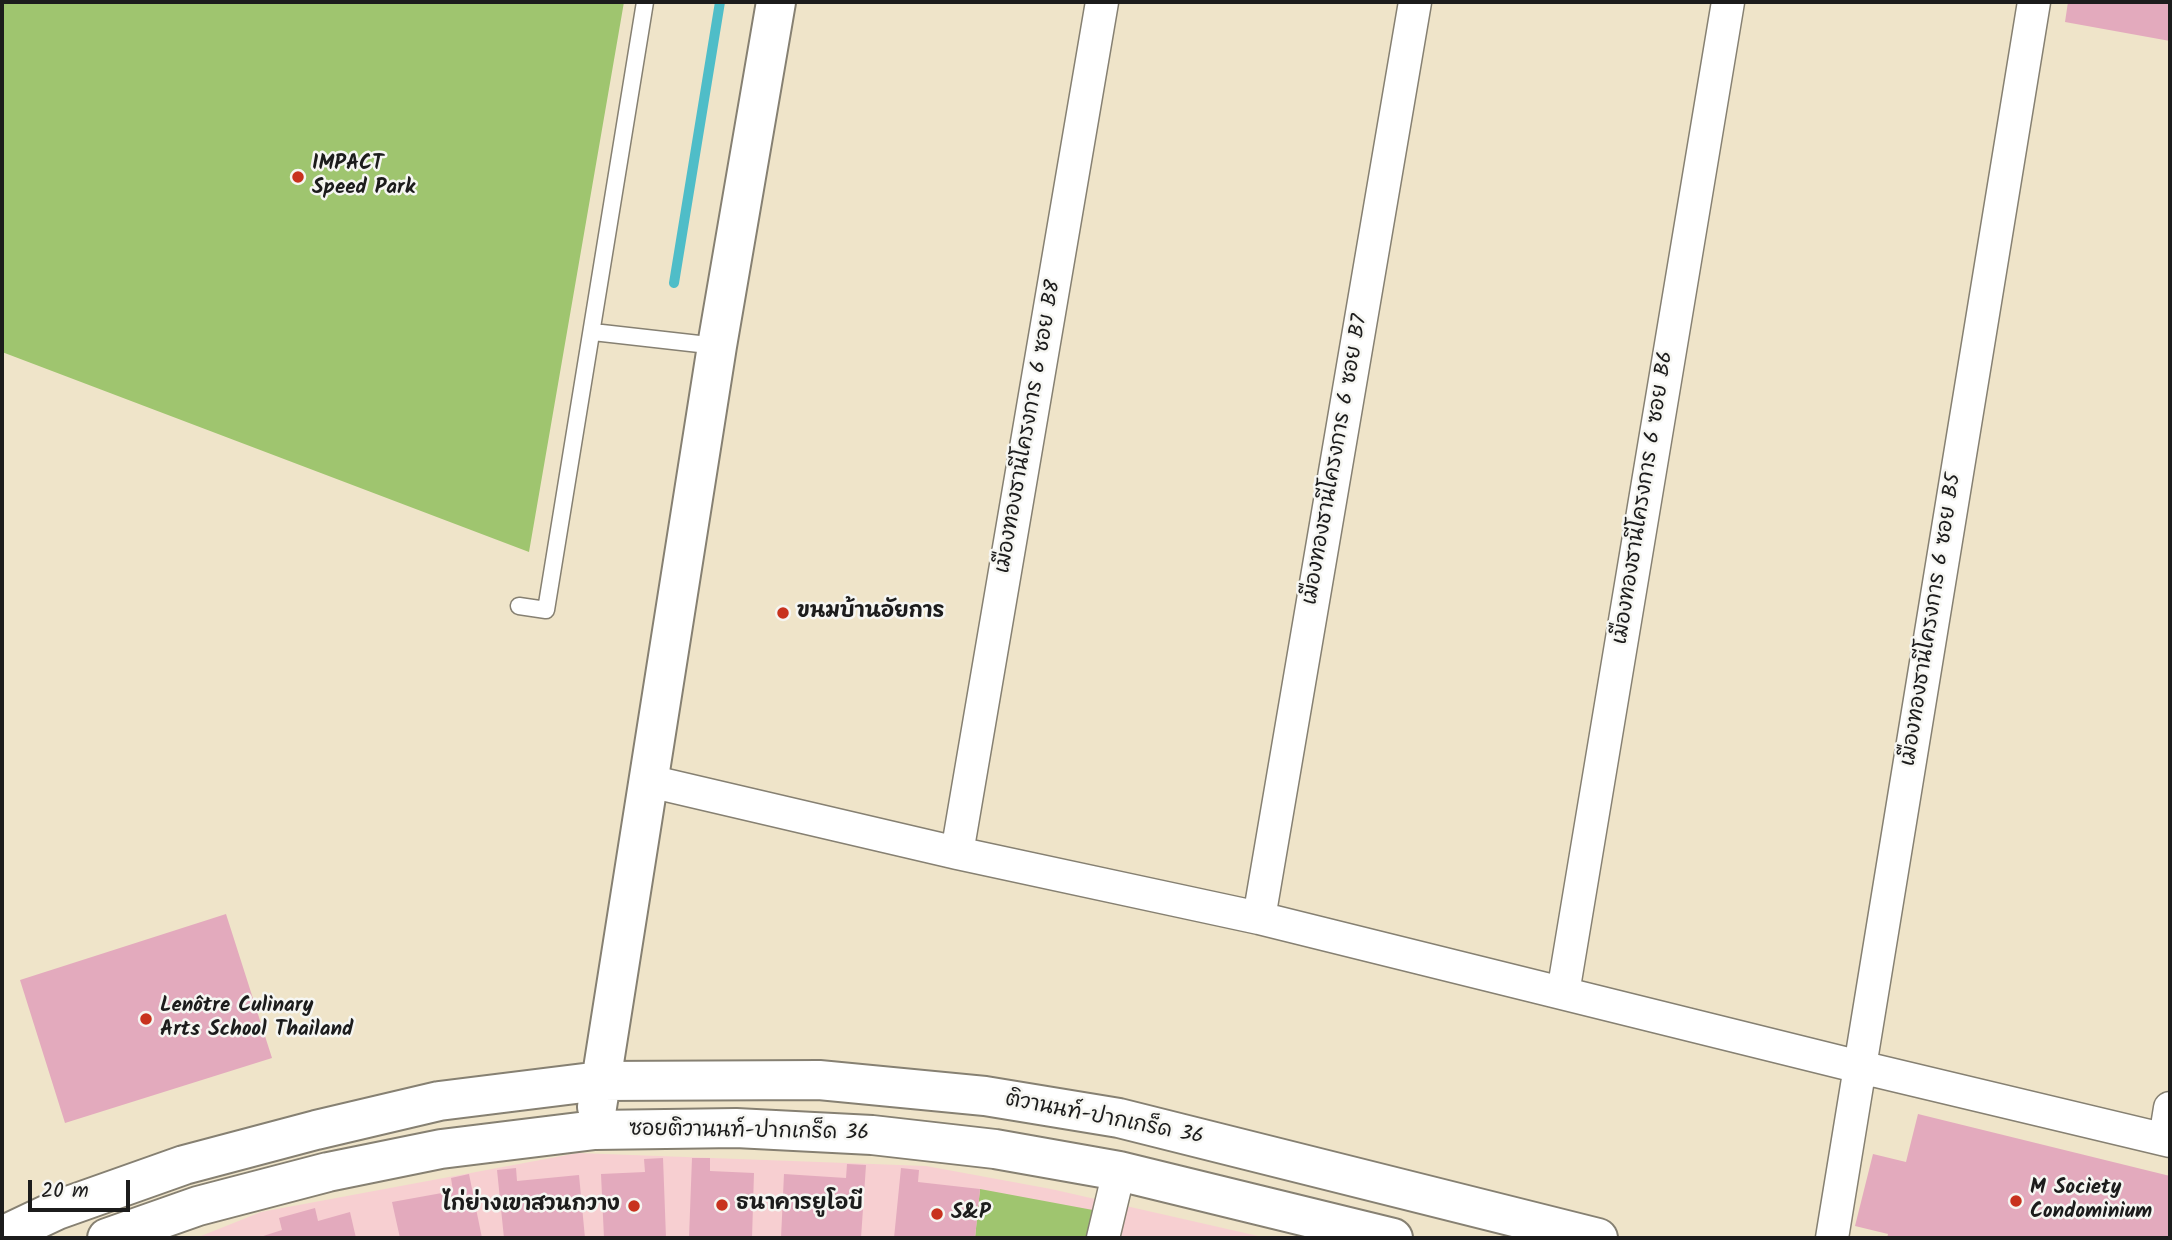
<!DOCTYPE html>
<html>
<head>
<meta charset="utf-8">
<style>
	body { margin:0 }
	#map { position:relative; width:2172px; height:1240px; overflow:hidden; background:#efe4c9; font-family:Kalam,sans-serif }
	canvas { display:block }
	.frame { position:absolute; inset:0; border:4px solid #1c1c1c; pointer-events:none }
	.scale { position:absolute; left:28px; top:1180px; width:102px; height:32px; box-sizing:border-box; border:4px solid #1c1c1c; border-top:0; padding-left:9px; font-size:21px; line-height:24px; white-space:nowrap; color:#1c1c1c; -webkit-text-stroke:5px #f6f6f2; paint-order:stroke }
</style>
</head>
<body>
<div id="map">
<canvas width="2172" height="1240"></canvas>
<div class="frame"></div>
<div class="scale">20 m</div>
</div>
<script>
const ctx = document.querySelector('canvas').getContext('2d');
ctx.lineJoin = 'round';
function paint(path, color) {
  ctx.fillStyle = color;
  ctx.fill(path, 'evenodd');
}
function stroke(path, color, width, dash) {
  ctx.strokeStyle = color;
  ctx.lineWidth = width;
  ctx.lineCap = dash ? 'butt' : 'round';
  ctx.setLineDash(dash || []);
  ctx.stroke(path);
}
function label(font, color, halo, rows, align = 'center') {
  ctx.font = font + ' Kalam,"Playpen Sans Thai",sans-serif';
  ctx.lineWidth = 5;
  ctx.setLineDash([]);
  ctx.textBaseline = 'middle';
  ctx.strokeStyle = halo;
  ctx.fillStyle = color;
  for (const [text, x, y, turn = 0] of rows) {
    ctx.save();
    ctx.translate(x, y);
    ctx.rotate((+turn || 0) * Math.PI / 180);
    ctx.textAlign = isNaN(turn) ? turn : align;
    if (halo) ctx.strokeText(text, 0, 0);
    ctx.fillText(text, 0, 0);
    ctx.restore();
  }
}
paint(new Path2D(`
	M578 1153 926 1166 1051 1189 1267 1238H196L261 1212Z`), '#f7cfd1');
paint(new Path2D(`
	M2 2H624L529 552 2 352Z
	M980 1189 1109 1213 1103 1238H975Z`), '#9fc56f');
stroke(new Path2D(`
	M674 283 720 2`), '#4fbdc8', 10);
paint(new Path2D(`
	M2068 2H2170V41L2065 22Z
	M226 914 272 1058 65 1123 20 980Z
	M1918 1114 2170 1176V1238H1887L1888 1234 1855 1226 1873 1154 1906 1162Z
	M663 1158 666 1238H604L601 1174 645 1172 644 1159Z
	M692 1158H710V1171L754 1173 752 1238H689Z
	M847 1164 866 1165 861 1238H781L784 1174 846 1178Z
	M516 1168 517 1181 579 1175 585 1238H504L497 1170Z
	M901 1168 919 1170 918 1182 980 1189 975 1238H894Z
	M469 1174 482 1238H400L392 1202 453 1191 451 1178Z
	M315 1208 318 1221 350 1212 356 1238H257L282 1230 279 1218Z`), '#e3aabd');
const service = new Path2D(`
	M593 332 717 346
	M519 606 546 610 645 2`);
const minor = new Path2D(`
	M649 781 957 853 1259 918 1860 1067 2170 1141
	M957 853 1102 2
	M1259 918 1415 2
	M1563 993 1728 2
	M2165 1139 2170 1108
	M1103 1238 1119 1171
	M1832 1238 2034 2`);
const tertiary = new Path2D(`
	M597 1107 717 346 776 2
	M2 1236 57 1210 184 1165 316 1130 439 1101 600 1081 819 1080 985 1096 1119 1118 1598 1238
	M107 1238 198 1206 328 1172 441 1149 595 1130 736 1128 872 1135 995 1149 1119 1171 1393 1238`);
stroke(service, '#868072', 19);
stroke(minor, '#868072', 35);
stroke(tertiary, '#868072', 42);
stroke(service, '#fff', 16);
stroke(minor, '#fff', 32);
stroke(tertiary, '#fff', 38);
for (const [x, y, r, color] of [
	[298,177,7,"#c8321e"],
	[783,613,7,"#c8321e"],
	[146,1019,7,"#c8321e"],
	[2016,1201,7,"#c8321e"],
	[722,1205,7,"#c8321e"],
	[634,1206,7,"#c8321e"],
	[937,1214,7,"#c8321e"]
]) {
  const dot = new Path2D();
  dot.arc(x, y, r, 0, 2 * Math.PI);
  ctx.fillStyle = color;
  ctx.fill(dot);
  stroke(dot, '#f6f6f2', 2.5);
}
label('bold 21px', '#1c1c1c', '#f6f6f2', [
	["IMPACT",312,165],
	["Speed Park",312,189],
	["ขนมบ้านอัยการ",797,613],
	["Lenôtre Culinary",160,1007],
	["Arts School Thailand",160,1031],
	["M Society",2030,1189],
	["Condominium",2030,1213],
	["ธนาคารยูโอบี",736,1205],
	["ไก่ย่างเขาสวนกวาง",620,1206,"right"],
	["S&P",951,1214]
], 'left');
label('21px', '#1c1c1c', '#f6f6f2', [
	["เมืองทองธานีโครงการ 6 ซอย B8",1030,427,-80],
	["เมืองทองธานีโครงการ 6 ซอย B7",1337,460,-80],
	["เมืองทองธานีโครงการ 6 ซอย B6",1645,498,-81],
	["เมืองทองธานีโครงการ 6 ซอย B5",1933,620,-81],
	["ติวานนท์-ปากเกร็ด 36",1104,1120,11],
	["ซอยติวานนท์-ปากเกร็ด 36",749,1133,1]
]);
</script>
</body>
</html>
